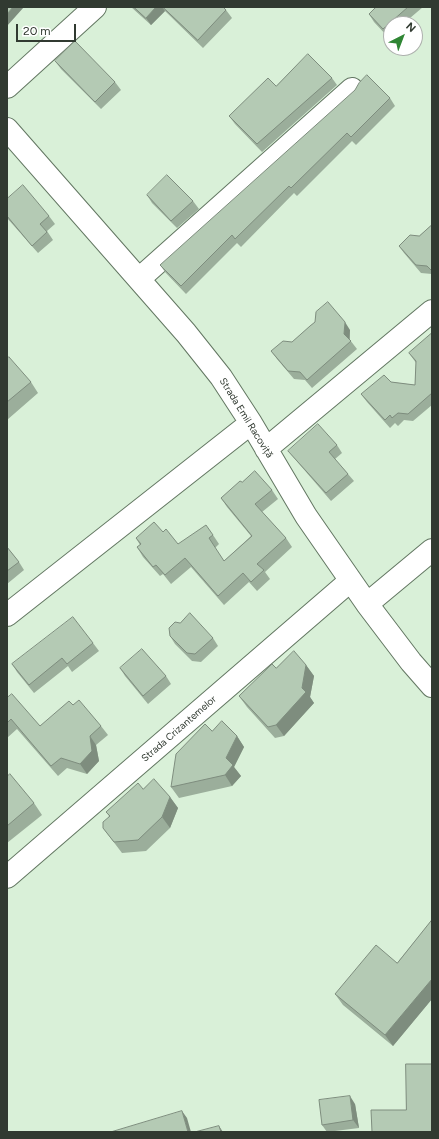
<!DOCTYPE html>
<html>
<head>
<meta charset="utf-8">
<style>
	body { margin:0 }
	#map { position:relative; width:439px; height:1139px; overflow:hidden; background:#d9f0d8; font-family:Figtree,sans-serif }
	canvas { display:block }
	.frame { position:absolute; inset:0; border:8px solid #313a31; pointer-events:none }
	.north { position:absolute; left:383px; top:16px; width:40px; height:40px; box-sizing:border-box; background:#fff; border:1px solid #adb0ad; border-radius:50%; rotate:42deg; font-size:11px; font-weight:700; line-height:16px; text-align:center; color:#313a31 }
	.north::after { content:''; display:block; margin:auto; width:14px; height:18px; background:#2f8634; clip-path:polygon(50% 0,100% 100%,50% 72%,0 100%) }
	.scale { position:absolute; left:16px; top:24px; width:60px; height:18px; box-sizing:border-box; border:2px solid #313a31; border-top:0; padding-left:5px; font-size:12px; line-height:14px; white-space:nowrap; color:#313a31; -webkit-text-stroke:3px #fff; paint-order:stroke }
</style>
</head>
<body>
<div id="map">
<canvas width="439" height="1139"></canvas>
<div class="frame"></div>
<div class="north">N</div>
<div class="scale">20 m</div>
</div>
<script>
const ctx = document.querySelector('canvas').getContext('2d');
ctx.lineJoin = 'round';
function stroke(path, color, width, dash) {
  ctx.strokeStyle = color;
  ctx.lineWidth = width;
  ctx.lineCap = dash ? 'butt' : 'round';
  ctx.setLineDash(dash || []);
  ctx.stroke(path);
}
function paint(path, color) {
  ctx.fillStyle = color;
  ctx.fill(path, 'evenodd');
}
function label(font, color, halo, rows, align = 'center') {
  ctx.font = font + ' Figtree,sans-serif';
  ctx.lineWidth = 4;
  ctx.setLineDash([]);
  ctx.textBaseline = 'middle';
  ctx.strokeStyle = halo;
  ctx.fillStyle = color;
  for (const [text, x, y, turn = 0] of rows) {
    ctx.save();
    ctx.translate(x, y);
    ctx.rotate((+turn || 0) * Math.PI / 180);
    ctx.textAlign = isNaN(turn) ? turn : align;
    if (halo) ctx.strokeText(text, 0, 0);
    ctx.fillText(text, 0, 0);
    ctx.restore();
  }
}
const minor = new Path2D(`
	M7 87 95 7
	M7 129 186 333 221 377 251 423 306 516 367 604 411 662 432 686
	M139 279 352 89
	M266 449 432 311
	M367 604 432 550
	M7 615 251 423
	M7 877 350 581`);
stroke(minor, '#627661', 24);
stroke(minor, '#fff', 22);
paint(new Path2D(`
	M131 7H223L226 10 232 18 203 48 165 11 151 25Z
	M373 7H423L403 24H391V35L388 37 374 22 369 14 375 9Z
	M55 61 115 82 121 90 101 109 61 69Z
	M332 78 337 85 262 152 235 124 229 116 276 86Z
	M390 98 395 106 356 145 352 141 297 196 294 193 241 247 237 243 186 294 165 272 160 265Z
	M147 195 193 201 199 209 177 228 152 203Z
	M7 199 49 216 55 224 47 231 53 240 38 253 7 218Z
	M432 225V274L421 273 404 253 399 246 419 236Z
	M315 322 350 330V340L357 349 312 388 305 380 294 379 277 359 271 351 292 342Z
	M432 333V405L413 421 404 420 398 426 395 423 390 428 367 402 361 394 391 382 415 385 416 363 409 353Z
	M7 359 31 382 38 393 7 420Z
	M337 445 342 453 335 459 348 474 354 481 331 501 294 458 288 451Z
	M242 482 272 490 278 499 262 512 286 538 292 547 265 572 270 579 257 591 249 582 224 605 191 567 171 584 163 574 160 576 143 557 137 547 140 545 136 538 163 532 178 544 213 535 219 544 215 548 224 561 251 536 227 507 221 498Z
	M7 547 19 562 24 570 7 584Z
	M170 636 213 638 218 646 201 662 192 661 175 644Z
	M93 643 99 651 72 672 68 666 34 693 17 672 12 664Z
	M306 665 314 676 310 697 314 703 284 736 275 738 247 707 239 696 276 668Z
	M120 668 166 676 171 684 148 704 125 676Z
	M7 698 40 726 73 705 101 726 108 735 96 745 99 761 87 774 67 768 58 776 17 729 7 738Z
	M212 731 237 736 244 747 234 767 241 776 232 786 179 798 171 787Z
	M7 777 34 803 42 815 7 843Z
	M143 789 170 797 178 808 170 828 146 851 122 853 103 828 109 816 106 812Z
	M432 920V999L393 1046 343 1005 335 994 397 963Z
	M355 1104 359 1128 327 1132 322 1125Z`), '#9bae9b');
paint(new Path2D(`
	M13 7H24L7 26V14Z
	M156 7H162L165 11 151 25 146 18Z
	M345 322 350 330 349 341 344 334Z
	M306 665 314 676 310 697 314 703 284 736 276 725 302 688Z
	M90 736 96 745 99 761 87 774 80 764Z
	M237 736 244 747 234 767 241 776 232 786 225 775 226 758Z
	M170 797 178 808 170 828 162 817Z
	M432 979V999L393 1046 385 1035Z
	M350 1096 355 1104 359 1128 353 1120Z
	M182 1111 187 1118 191 1132H188Z
	M219 1126 223 1132H221Z`), '#7e8d7e');
const building = new Path2D(`
	M7 7H13L7 14Z
	M134 7H156L146 18Z
	M163 7H223L226 10 198 40Z
	M374 7H408L383 29 369 14 375 8Z
	M75 41 115 82 95 102 55 61Z
	M308 54 332 78 257 144 229 116 268 78 276 86Z
	M367 75 390 98 351 137 347 133 291 188 289 186 235 239 232 235 181 286 160 265 355 90 359 83Z
	M167 175 193 201 171 221 147 195Z
	M23 185 49 216 40 224 47 232 32 246 7 216V199Z
	M432 225V271L427 266 416 265 399 246 410 235 419 236Z
	M328 302 345 322 344 334 351 341 307 380 300 372 288 371 271 351 283 341 292 342 310 326 315 322 316 312Z
	M432 333V393L408 414 398 413 392 418 390 415 385 420 361 394 384 375 391 382 415 385 416 361 409 353Z
	M9 357 31 382 7 402V359Z
	M318 424 337 445 329 452 348 474 326 493 288 451Z
	M255 471 272 490 255 504 286 538 257 564 264 570 251 582 243 573 218 596 185 558 165 575 156 565 153 567 137 547 141 544 136 538 154 522 163 532 166 529 178 544 206 525 213 535 209 538 224 561 252 536 221 498 240 481 242 482Z
	M7 547 19 562 7 571Z
	M190 613 213 638 195 654 187 653 170 636 169 628 175 622 180 623Z
	M73 617 93 643 67 664 62 658 29 685 12 664Z
	M142 649 166 676 143 696 120 668Z
	M294 651 306 665 302 688 306 692 276 725 268 727 239 696 272 664 276 668Z
	M12 694 40 726 69 701 73 705 79 700 101 726 90 736 92 751 80 764 61 758 51 766 11 719 7 723V698Z
	M222 721 237 736 226 758 233 765 225 775 171 787 176 754 205 724 212 731Z
	M10 774 34 803 7 826V777Z
	M154 779 170 797 162 817 138 840 114 842 103 828V822L110 816 106 812 138 783 143 789Z
	M432 920V979L385 1035 335 994 376 945 397 963Z
	M406 1064H432V1132H372L371 1110H406Z
	M350 1096 353 1120 322 1125 319 1100Z
	M182 1111 188 1132H111Z
	M219 1126 221 1132H195Z`);
paint(building, '#b4cab4');
stroke(building, '#7e8d7e', 1);
label('10px', '#313a31', '#fff', [
	["Strada Emil Racoviță",246,418,58],
	["Strada Crizantemelor",179,729,-41]
]);
</script>
</body>
</html>
